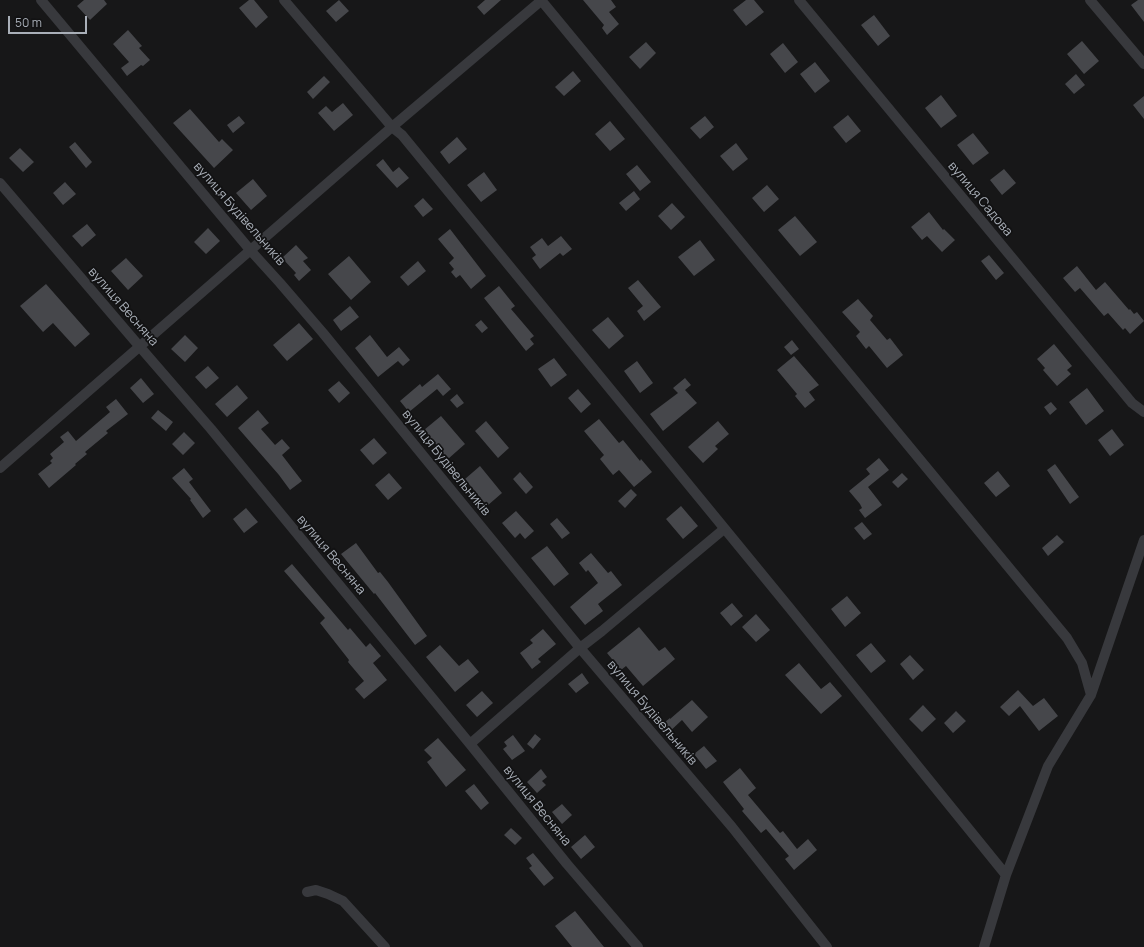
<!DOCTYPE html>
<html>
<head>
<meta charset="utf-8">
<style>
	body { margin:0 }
	#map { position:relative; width:1144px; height:947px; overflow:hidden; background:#171718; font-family:Manrope,sans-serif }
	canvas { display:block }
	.scale { position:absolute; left:8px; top:16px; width:79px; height:18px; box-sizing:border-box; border:2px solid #a9afb8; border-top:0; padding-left:5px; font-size:12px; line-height:14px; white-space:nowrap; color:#a9afb8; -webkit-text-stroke:3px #121213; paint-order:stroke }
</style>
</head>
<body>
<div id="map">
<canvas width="1144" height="947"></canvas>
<div class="scale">50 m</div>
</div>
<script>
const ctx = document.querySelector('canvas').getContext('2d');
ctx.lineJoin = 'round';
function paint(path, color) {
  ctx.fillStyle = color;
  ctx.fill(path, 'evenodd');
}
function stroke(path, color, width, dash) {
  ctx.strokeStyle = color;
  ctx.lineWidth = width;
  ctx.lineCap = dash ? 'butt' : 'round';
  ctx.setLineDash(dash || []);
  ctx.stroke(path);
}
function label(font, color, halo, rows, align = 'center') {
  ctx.font = font + ' Manrope,sans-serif';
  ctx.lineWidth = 3.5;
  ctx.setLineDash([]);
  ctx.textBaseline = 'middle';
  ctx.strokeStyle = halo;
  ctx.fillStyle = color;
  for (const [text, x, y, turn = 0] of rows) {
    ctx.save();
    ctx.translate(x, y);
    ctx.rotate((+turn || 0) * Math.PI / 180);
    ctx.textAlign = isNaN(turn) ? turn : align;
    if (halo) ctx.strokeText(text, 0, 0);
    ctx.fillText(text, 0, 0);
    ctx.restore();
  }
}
paint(new Path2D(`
	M84 0H104L107 4 90 20 77 6Z
	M249 0H254L268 17 256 28 239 8Z
	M339 0 349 11 336 22 326 11Z
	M485 0H501L484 15 477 7Z
	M583 0H611L616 7 609 12 619 24 607 35 602 28 604 25Z
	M746 0H754L764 12 746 26 733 10Z
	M1138 0H1144V22L1131 5Z
	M874 15 890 36 878 46 861 25Z
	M128 30 142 46 139 48 150 60 143 66 141 65 127 76 121 68 129 62 113 44Z
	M1082 41 1099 61 1084 74 1067 54Z
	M646 42 656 53 640 69 629 57Z
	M783 43 798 62 785 73 770 54Z
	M815 62 830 81 815 93 800 74Z
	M573 71 581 81 564 96 555 87Z
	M1076 74 1085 85 1074 94 1065 84Z
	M324 76 330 82 313 99 307 92Z
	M941 95 957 116 941 128 925 108Z
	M1144 96V119L1133 105Z
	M343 103 353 115 334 131 318 113 326 106 332 112Z
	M190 109 219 142 222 139 233 150 214 168 173 123Z
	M848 115 861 131 846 143 833 127Z
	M239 116 245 123 233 133 227 125Z
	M705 116 714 127 700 139 690 128Z
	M610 121 625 139 610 151 595 134Z
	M973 133 989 153 973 165 957 145Z
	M457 137 467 149 449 164 440 152Z
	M75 142 92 162 86 168 69 147Z
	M736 143 748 159 733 171 720 156Z
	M20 148 34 162 23 172 9 158Z
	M383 159 393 172 399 167 409 178 397 188 376 165Z
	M637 165 651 182 640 191 626 174Z
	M1004 169 1016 183 1002 195 990 180Z
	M484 172 497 190 481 202 467 185Z
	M253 179 267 196 251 210 236 193Z
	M65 182 76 194 63 205 53 193Z
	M767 185 779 199 764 212 752 198Z
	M634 191 640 199 626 211 619 203Z
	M423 198 433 209 423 217 414 206Z
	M672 203 685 217 671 230 658 216Z
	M929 212 943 230 944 229 955 240 942 252 927 236 922 240 911 227Z
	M795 216 817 242 800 256 778 230Z
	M87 224 96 235 82 247 72 236Z
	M208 228 220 241 206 254 194 242Z
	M450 229 486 276 471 289 460 275 456 278 451 272 454 269 449 263 454 258 438 239Z
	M561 236 572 249 563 256 560 253 540 269 532 258 536 255 530 247 542 238 548 246Z
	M700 240 715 260 694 276 678 257Z
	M296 245 308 258 303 261 311 270 299 281 294 275 296 273 282 258Z
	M989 255 1004 273 996 280 981 261Z
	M349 256 371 282 351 300 328 274Z
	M126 258 143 276 128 290 111 271Z
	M418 261 426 271 408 286 400 277Z
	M1077 266 1096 290 1105 282 1129 310 1130 309 1134 314 1137 312 1144 321 1130 334 1125 328 1123 330 1108 313 1104 316 1080 288 1075 292 1063 278Z
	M638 280 661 307 644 321 637 311 643 306 628 288Z
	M46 284 90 334 75 347 53 323 43 332 20 306Z
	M499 286 515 306 511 309 534 336 530 339 534 344 526 351 484 298Z
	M858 299 873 316 870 320 887 340 890 338 903 355 887 368 869 346 866 349 856 336 860 332 842 312Z
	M350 306 359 317 341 331 333 320Z
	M608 317 624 336 609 349 592 330Z
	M481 320 488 328 482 333 475 325Z
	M299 323 313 339 287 361 273 345Z
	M185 335 198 348 185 362 171 349Z
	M370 335 387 357 399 347 410 360 403 366 398 361 378 377 355 348Z
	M792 340 799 349 791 355 784 347Z
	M1054 344 1072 366 1067 370 1071 374 1057 386 1043 370 1045 368 1037 359Z
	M794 356 819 385 809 392 815 400 805 408 795 396 797 394 777 370Z
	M554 358 567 375 551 387 538 369Z
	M637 361 653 383 640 393 624 371Z
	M208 366 219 378 206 389 195 377Z
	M438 374 451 389 443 396 437 389 409 412 400 401 420 384 422 387Z
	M141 378 154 394 143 403 130 388Z
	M685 378 691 385 685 390 697 403 663 431 650 414 678 393 673 388Z
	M339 381 350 393 339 403 328 390Z
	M237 385 248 398 227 417 215 404Z
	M1087 388 1104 411 1086 425 1069 402Z
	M578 389 591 404 581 413 568 398Z
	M457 394 464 403 457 408 450 400Z
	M116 399 128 414 106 431 108 433 85 452 87 454 75 464 76 465 49 488 38 474 52 463 50 461 53 458 50 454 64 442 60 437 68 431 76 441 110 412 106 407Z
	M1051 402 1057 409 1050 415 1044 407Z
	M158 410 173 422 166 431 151 418Z
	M258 410 269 423 261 429 275 445 282 439 290 448 282 455 302 481 290 490 279 475 238 428Z
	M441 416 465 444 448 459 424 430Z
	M599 419 619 443 623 440 640 461 641 459 652 472 634 487 619 470 613 475 600 459 604 455 584 431Z
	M486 421 509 448 498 458 475 431Z
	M718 421 729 434 715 446 718 449 703 463 688 447Z
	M1112 429 1124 445 1110 456 1098 440Z
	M184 432 195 443 183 455 172 444Z
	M374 438 387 453 373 465 360 450Z
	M879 458 889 470 868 487 882 505 865 518 859 510 862 508 860 504 849 491 870 474 866 469Z
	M1055 464 1079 497 1070 504 1047 470Z
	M480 466 502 493 487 506 465 479Z
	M184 468 193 479 189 482 211 511 203 518 190 500 191 499 172 478Z
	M998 471 1010 486 996 497 984 483Z
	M520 472 533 487 526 494 513 479Z
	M389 473 402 488 388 500 375 485Z
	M902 473 908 479 898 488 892 482Z
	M631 489 637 495 625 508 618 501Z
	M681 506 698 526 683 539 666 519Z
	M246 508 258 522 244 533 233 519Z
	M516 511 534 531 525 539 520 533 515 538 502 523Z
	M557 518 570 533 562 539 550 524Z
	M862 522 872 534 864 540 854 528Z
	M1057 535 1064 542 1048 556 1042 548Z
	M356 543 378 573 380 572 388 582 427 636 415 645 375 593 374 594 341 554Z
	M547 546 569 574 554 586 531 558Z
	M591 553 608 573 611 571 622 585 598 604 603 611 585 625 570 607 598 583 588 570 586 572 579 563Z
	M292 564 348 630 350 628 366 647 370 643 381 656 373 663 387 680 364 699 355 689 364 681 348 662 349 660 320 623 325 618 284 571Z
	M847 596 861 613 845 627 831 609Z
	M732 603 743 616 731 626 720 613Z
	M756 614 770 630 756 642 742 627Z
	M639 627 659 651 665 647 675 659 643 686 626 666 621 670 607 653Z
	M543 629 556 644 538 659 541 662 532 669 520 653 533 643 530 640Z
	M871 643 886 661 871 673 856 655Z
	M440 645 459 666 468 659 479 672 455 692 426 657Z
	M910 655 924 670 913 680 900 664Z
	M799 663 821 689 830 682 842 696 821 714 785 675Z
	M582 673 589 683 576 693 568 684Z
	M1018 690 1033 706 1044 698 1058 716 1039 731 1020 706 1009 716 1000 707Z
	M482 691 493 703 477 717 466 705Z
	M692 700 708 717 692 732 682 720 667 734 660 726 670 718V719Z
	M923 705 936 719 922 732 909 719Z
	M956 711 966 721 953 733 944 723Z
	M535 734 541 739 533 749 527 744Z
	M513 735 525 751 512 760 503 749 507 746 504 742Z
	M438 738 466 770 446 787 427 762 432 758 424 750Z
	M704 746 717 761 706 769 694 754Z
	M740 768 756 788 748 795 780 833 783 831 797 849 808 839 817 850 794 870 785 859 789 856 766 829 761 833 742 811 744 809 723 782Z
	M541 769 547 777 542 781 546 785 537 793 527 782Z
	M474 784 489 803 481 810 465 791Z
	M562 804 572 815 562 824 552 812Z
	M511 828 522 838 515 845 504 835Z
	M585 835 595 847 581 859 571 847Z
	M533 853 554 878 544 886 529 868 532 866 526 858Z
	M575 911 604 947H572L555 926Z`), '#46474b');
stroke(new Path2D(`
	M41 0 251 251 280 283 323 333 580 648 732 827 827 947
	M284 0 392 127 402 135 434 174 788 606 1006 875
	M541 0 1067 638 1082 663 1091 695
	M799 0 1132 403 1144 412
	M1090 0 1144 64
	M0 183 140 347 211 429 470 744 567 864 638 947
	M0 468 392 127 542 0
	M470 744 580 648 602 631 724 529
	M307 892 316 890 328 894 343 901 385 947
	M984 947 1006 875 1048 766 1091 695 1144 540`), '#38393d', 10);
label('13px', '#a9afb8', '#121213', [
	["вулиця Садова",980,199,50],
	["вулиця Будівельників",239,214,49],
	["вулиця Весняна",123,307,49],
	["вулиця Будівельників",446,463,51],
	["вулиця Весняна",331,555,50],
	["вулиця Будівельників",652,713,50],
	["вулиця Весняна",537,806,51]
]);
</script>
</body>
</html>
